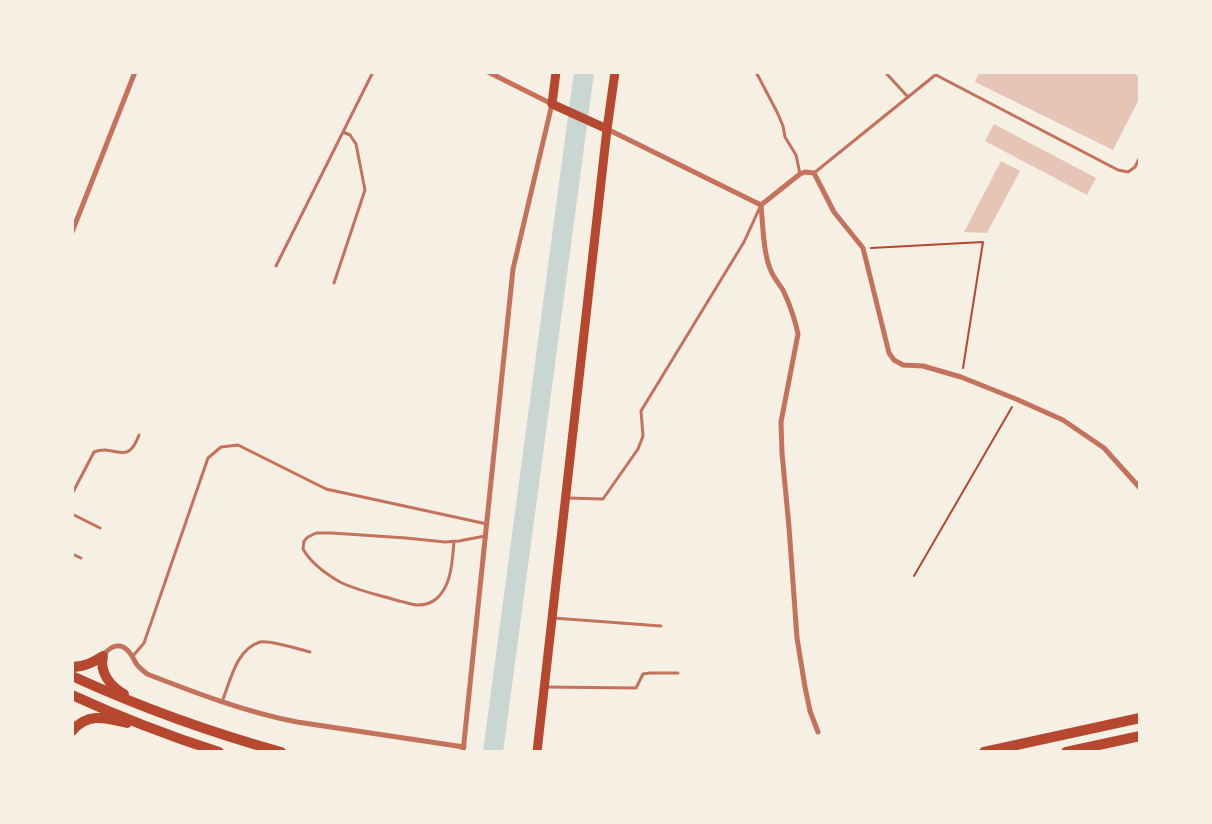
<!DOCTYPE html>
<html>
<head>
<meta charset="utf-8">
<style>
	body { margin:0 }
	#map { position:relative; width:1212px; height:824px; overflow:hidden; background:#f6efe4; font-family:"PT Sans Narrow",sans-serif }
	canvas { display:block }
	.frame { position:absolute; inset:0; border:74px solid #f6efe4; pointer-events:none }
</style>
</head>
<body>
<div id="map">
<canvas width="1212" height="824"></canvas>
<div class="frame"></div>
</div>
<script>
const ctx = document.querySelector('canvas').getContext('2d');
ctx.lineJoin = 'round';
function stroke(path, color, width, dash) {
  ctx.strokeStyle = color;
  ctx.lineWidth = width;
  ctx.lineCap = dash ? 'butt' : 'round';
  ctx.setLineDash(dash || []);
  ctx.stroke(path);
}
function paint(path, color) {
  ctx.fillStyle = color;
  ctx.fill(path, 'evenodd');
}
stroke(new Path2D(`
	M493 752 584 72`), '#c9d6d2', 20);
paint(new Path2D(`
	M979 72H1131L1140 77V97L1113 150 975 82Z
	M994 124 1096 178 1087 195 985 141Z
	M1001 161 1020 171 987 233 964 232Z`), '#e6c5b7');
stroke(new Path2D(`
	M871 248 983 242 963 368
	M914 576 1012 407`), '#b5482f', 2);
stroke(new Path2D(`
	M756 72 777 112 783 126 785 137 796 155 800 174
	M885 72 908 97
	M936 75 1118 170 1128 172 1135 167 1140 157
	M814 173 939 72
	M276 266 373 72
	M334 283 365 190 356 144 350 135 343 132
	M72 494 94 452C115 443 127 468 139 435
	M566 498 603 499 638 449 643 436 641 411 744 242 760 207
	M72 514 100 528
	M454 542C452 561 452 586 436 599 430 604 425 605 418 605 412 605 405 602 399 601 380 595 358 591 340 582 326 574 311 563 303 549L304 541 308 537 316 533H332L406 538 445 542 459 541 485 536
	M72 554 81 558
	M553 618 661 626
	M133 656 144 643 208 458 221 447 238 445 326 489 487 524
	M545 687 636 688 643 674 650 673H678
	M222 702C230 682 236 649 260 642 270 640 299 649 310 652`), '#c5725c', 3);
stroke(new Path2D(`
	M607 129 761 205C763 225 763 253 771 271 774 278 779 284 783 290 790 305 795 319 798 334L781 422 782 453 789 527 797 638 805 687 810 711 818 732
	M761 205 800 174 805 172 814 173 834 212 863 248 889 353 894 360 903 365 923 366 961 377 1016 399 1063 420 1104 448 1140 488
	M72 232 135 72
	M103 656C112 643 123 642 132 656 134 659 135 663 138 666 141 669 144 671 147 674 196 693 245 712 297 722L464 747
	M463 752 513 269 552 104 488 72`), '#c5725c', 5);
stroke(new Path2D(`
	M556 72 552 104 607 129
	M537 752 607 129 615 72`), '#b5482f', 9);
stroke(new Path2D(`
	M103 656C99 672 110 686 124 694
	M72 667C85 667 93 662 103 656
	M72 676C140 707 209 732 281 752
	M72 695C120 717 169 736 219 752
	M72 731C88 712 106 718 127 723
	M984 752 1140 718
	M1066 752 1140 736`), '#b5482f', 10);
</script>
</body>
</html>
